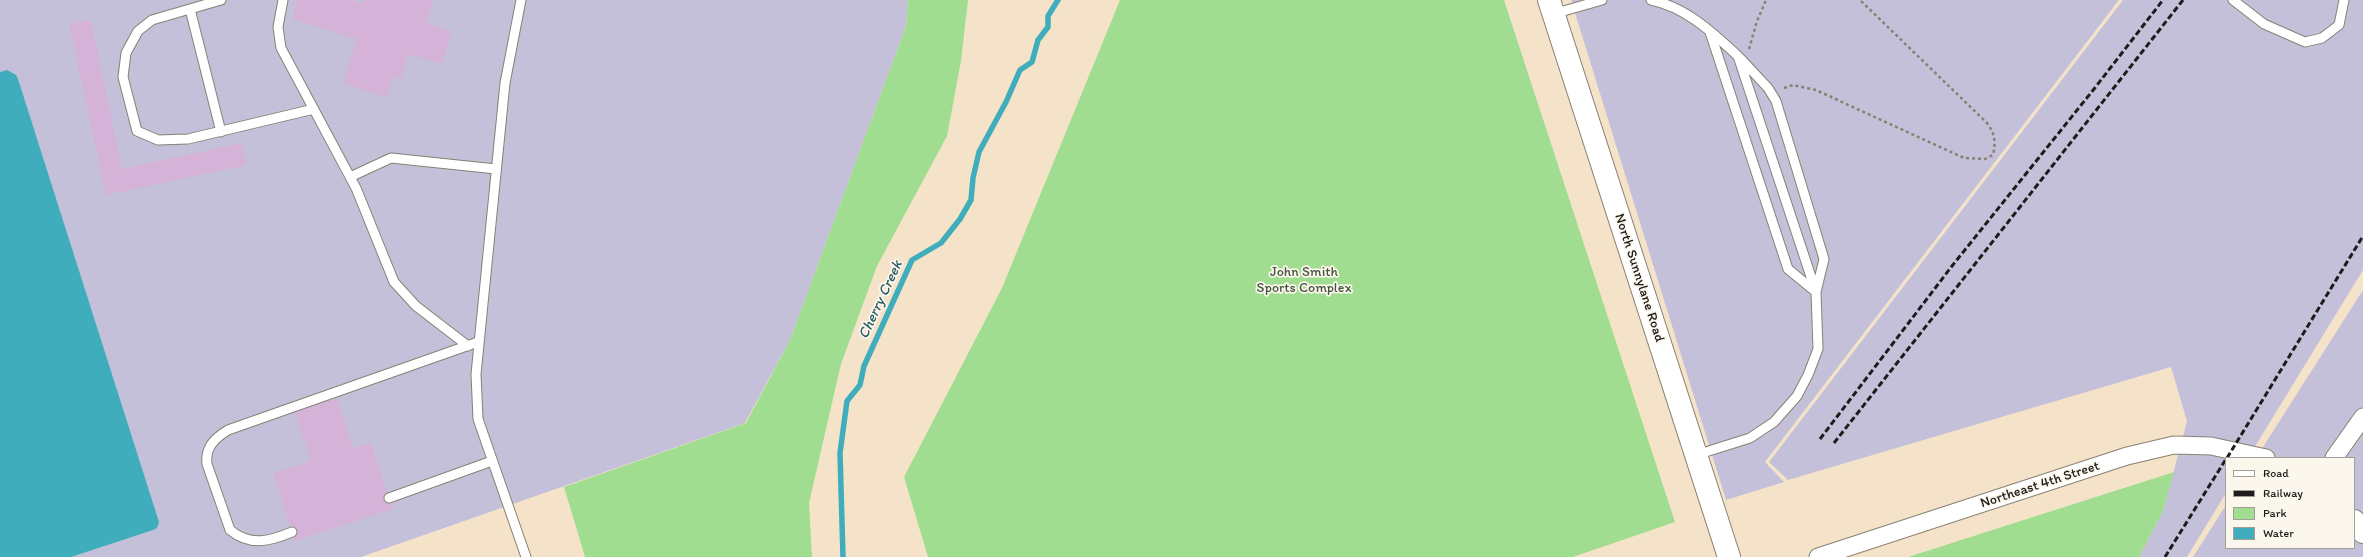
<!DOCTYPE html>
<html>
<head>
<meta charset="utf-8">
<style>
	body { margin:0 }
	#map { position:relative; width:2363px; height:557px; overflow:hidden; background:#f5e3c9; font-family:Itim,sans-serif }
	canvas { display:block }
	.legend { position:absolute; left:2225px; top:457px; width:130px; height:92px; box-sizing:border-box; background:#fbf7ec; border:1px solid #a29f99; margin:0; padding:5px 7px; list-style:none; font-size:12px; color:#1c1c1c }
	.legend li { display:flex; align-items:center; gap:8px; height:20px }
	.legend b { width:20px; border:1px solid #a29f99 }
</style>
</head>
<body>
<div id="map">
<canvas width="2363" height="557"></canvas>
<ul class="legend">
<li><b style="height:5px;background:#fff"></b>Road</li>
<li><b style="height:5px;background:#1c1c1c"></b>Railway</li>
<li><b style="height:11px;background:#a1dd91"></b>Park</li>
<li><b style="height:11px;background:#3fadbc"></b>Water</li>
</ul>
</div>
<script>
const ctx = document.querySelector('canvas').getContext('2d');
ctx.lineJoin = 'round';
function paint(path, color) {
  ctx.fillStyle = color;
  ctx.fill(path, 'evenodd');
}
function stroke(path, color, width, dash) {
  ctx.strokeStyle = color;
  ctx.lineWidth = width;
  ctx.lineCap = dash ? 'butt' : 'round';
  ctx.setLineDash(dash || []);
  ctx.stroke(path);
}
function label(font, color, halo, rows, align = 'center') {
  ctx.font = font + ' Itim,sans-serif';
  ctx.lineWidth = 3.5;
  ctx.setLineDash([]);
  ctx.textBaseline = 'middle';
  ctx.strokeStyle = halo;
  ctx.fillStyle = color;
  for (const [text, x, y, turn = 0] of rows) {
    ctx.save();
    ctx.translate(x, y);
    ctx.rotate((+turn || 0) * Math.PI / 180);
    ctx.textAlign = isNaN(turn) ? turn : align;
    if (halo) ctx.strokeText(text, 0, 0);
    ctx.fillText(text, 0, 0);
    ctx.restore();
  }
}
paint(new Path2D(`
	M0 0H908L906 26 790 340 745 423 361 557H0Z
	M1571 0H2119L1765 462 1784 482 1726 500Z
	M2123 0H2363V270L2248 458H2226V493L2187 557H2139L2163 511 2187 421 2171 367 1788 480 1769 462Z
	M2363 290V557H2193L2226 505V548H2354V458H2256Z`), '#c5c0da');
paint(new Path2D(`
	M908 0H968L961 61 947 136 877 266 841 364 809 503 812 557H585L564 487 746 423 790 340 906 26Z
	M1120 0H1504L1675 522 1573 557H928L904 477 1002 288Z
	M2174 472 2163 511 2139 557H1908Z`), '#a1dd91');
paint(new Path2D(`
	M7 70 16 75 18 79 159 522 157 528 153 530 71 557H0V72Z`), '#3fadbc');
stroke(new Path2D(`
	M843 557 840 453 847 401 860 385 864 366 912 260 941 243 960 219 971 200 973 178 979 152 1006 102 1020 70 1032 62 1038 40 1048 27V16L1058 0`), '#3fadbc', 5.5);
paint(new Path2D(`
	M297 0H351L363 4 364 0H433L426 23 452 31 442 64 408 54 401 78 393 76 387 97 343 83 357 39 292 19Z
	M91 20 122 169 242 143 247 165 106 195 69 24Z
	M337 398 353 448 371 442 387 492 384 494 383 500 385 503 391 504 393 509 295 541 294 538 298 530 290 526 273 473 311 461 295 413Z`), '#d5b2d8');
const service = new Path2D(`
	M221 0 152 20 138 31 126 53 123 77 137 131 158 140 188 139 314 109
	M283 0 278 27 281 48 356 188 394 282 416 306 468 346
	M521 0 505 83 476 374 478 419 526 557
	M1651 0C1686 7 1713 33 1738 56L1816 292 1818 349 1808 375 1797 396 1774 422 1750 438 1696 455
	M2233 0 2264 24 2305 42 2322 38 2339 25 2344 0
	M190 9 221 132
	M1553 14 1602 0
	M1710 32 1788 269 1816 292 1824 259 1776 101 1768 88 1740 58
	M350 177 391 158 496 169
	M389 498 492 461
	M292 532C270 541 251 547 230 530L207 464C205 447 215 438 228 430L478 342`);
const minor = new Path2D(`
	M2334 458 2363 417
	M1818 557 2127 456 2174 445 2211 446 2266 458`);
const tertiary = new Path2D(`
	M1549 0 1729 557
	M2354 521 2363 532`);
stroke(service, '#888072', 11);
stroke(minor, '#888072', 19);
stroke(tertiary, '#888072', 24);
stroke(new Path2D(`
	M1749 49 1757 21 1766 0
	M1784 88 1793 85 1816 90 1964 158 1985 159 1993 155C1996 141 1995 134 1987 123L1860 0`), '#888072', 2.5, [3, 3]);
stroke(service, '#fff', 9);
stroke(minor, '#fff', 17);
stroke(tertiary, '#fff', 22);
stroke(new Path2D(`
	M1820 439 1952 266 2094 89 2163 0
	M1834 443 2183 0
	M2227 458 2363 236
	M2165 557 2226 459`), '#1c1c1c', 3, [6, 3]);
label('14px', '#44563f', '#fbf7ec', [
	["John Smith",1304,272],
	["Sports Complex",1304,288]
]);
label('14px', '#1c1c1c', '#fbf7ec', [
	["North Sunnylane Road",1639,278,72],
	["Northeast 4th Street",2040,485,-18]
]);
label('italic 15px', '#2c5d64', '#fbf7ec', [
	["Cherry Creek",881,300,-65]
]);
</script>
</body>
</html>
